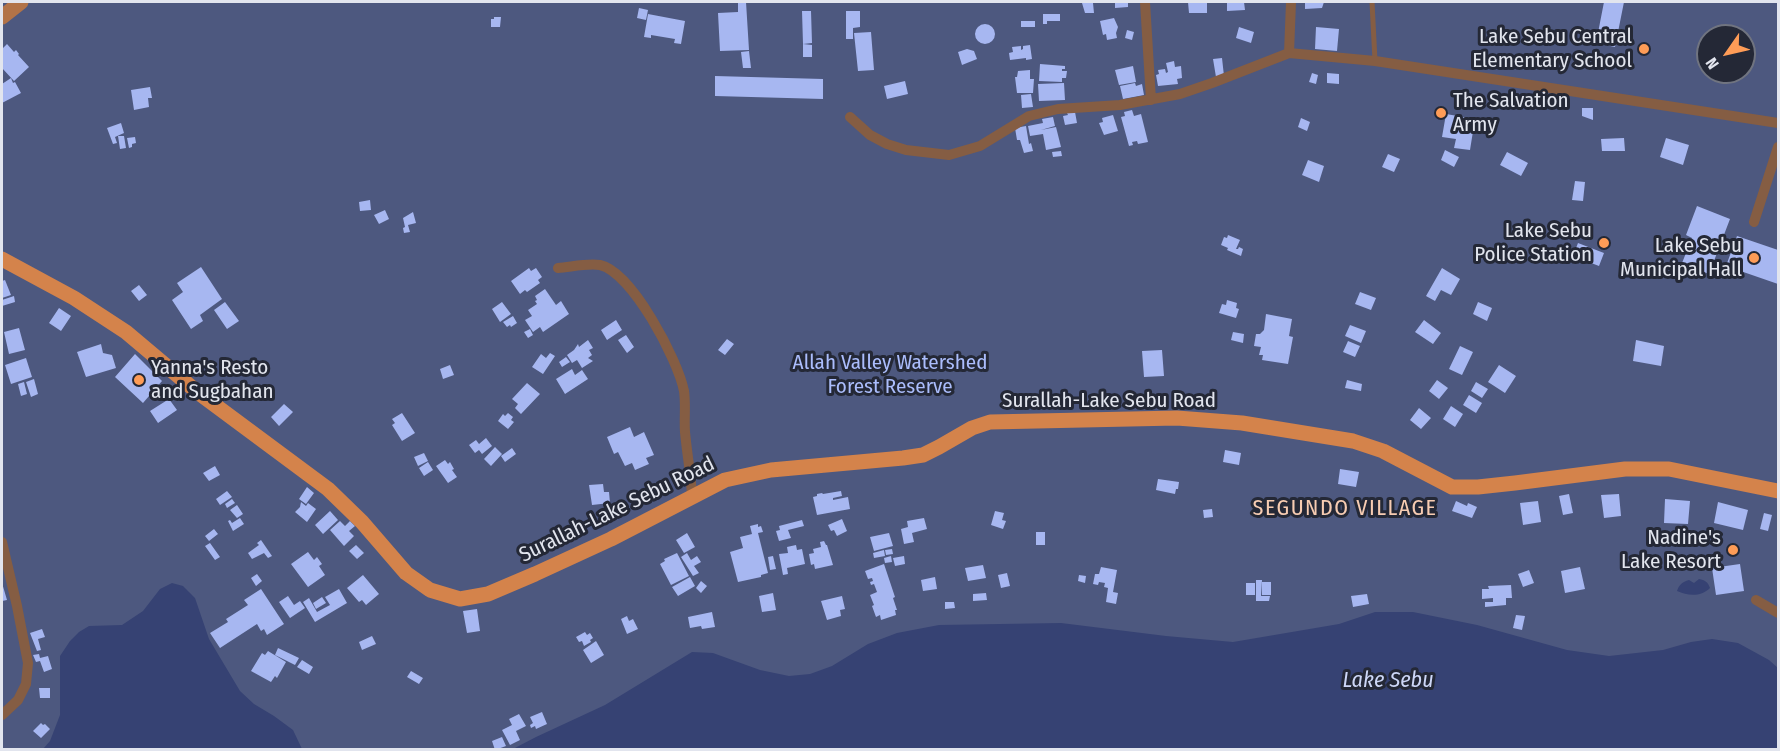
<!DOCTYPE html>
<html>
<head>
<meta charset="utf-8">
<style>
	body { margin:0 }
	#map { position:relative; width:1780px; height:751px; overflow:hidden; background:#2e3241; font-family:"Fira Sans Condensed",sans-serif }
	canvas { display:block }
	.frame { position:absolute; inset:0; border:3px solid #e2e5ee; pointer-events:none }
	.north { position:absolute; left:1696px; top:24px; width:60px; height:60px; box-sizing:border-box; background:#242836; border:2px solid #707480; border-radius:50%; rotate:236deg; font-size:16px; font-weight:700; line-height:24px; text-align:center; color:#e2e5ee }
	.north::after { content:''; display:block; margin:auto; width:21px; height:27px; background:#fe9c57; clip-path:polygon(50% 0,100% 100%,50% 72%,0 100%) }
</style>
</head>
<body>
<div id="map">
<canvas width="1780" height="751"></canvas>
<div class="frame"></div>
<div class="north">N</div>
</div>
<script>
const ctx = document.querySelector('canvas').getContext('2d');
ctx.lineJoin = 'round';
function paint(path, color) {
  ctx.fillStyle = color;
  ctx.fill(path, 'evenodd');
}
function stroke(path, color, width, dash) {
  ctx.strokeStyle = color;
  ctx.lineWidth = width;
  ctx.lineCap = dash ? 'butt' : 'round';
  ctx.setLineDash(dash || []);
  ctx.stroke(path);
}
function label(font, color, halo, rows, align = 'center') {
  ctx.font = font + ' "Fira Sans Condensed",sans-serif';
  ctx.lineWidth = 6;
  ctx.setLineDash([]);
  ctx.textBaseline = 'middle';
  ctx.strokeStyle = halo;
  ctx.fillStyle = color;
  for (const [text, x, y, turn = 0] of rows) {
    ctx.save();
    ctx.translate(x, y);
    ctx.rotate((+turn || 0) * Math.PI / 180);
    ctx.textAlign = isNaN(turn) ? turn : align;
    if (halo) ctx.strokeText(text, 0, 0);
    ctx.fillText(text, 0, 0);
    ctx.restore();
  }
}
paint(new Path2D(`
	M2 2H1778V749H2ZM1708 36H1744V72H1708Z`), '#4d587f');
paint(new Path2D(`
	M1699 579C1705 580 1708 582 1710 588 1701 597 1688 596 1677 591 1679 585 1682 582 1689 580L1694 583Z
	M172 583 183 586 195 598 209 639 240 691 254 704 274 716 293 730 302 749H43L50 741 60 715V656L70 641 79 632 89 626 122 625 143 611 160 589Z
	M1375 612H1413L1477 625 1567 650 1609 656 1663 650 1691 642 1712 639 1738 643 1769 660 1778 668V749H513L536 737 605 705 692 652 713 653 760 670 789 676 810 674 832 666 868 644 897 633 939 625 1061 623 1166 636 1233 642 1339 624Z`), '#364273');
paint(new Path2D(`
	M746 2 749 50 720 51 718 13 738 12V3Z
	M1115 2H1128V7L1115 8Z
	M1188 2H1207V13H1189Z
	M1227 2H1244L1245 10 1227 11Z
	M1305 2H1324L1322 8 1305 9Z
	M1604 2H1624L1615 47 1596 43Z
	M1082 3H1093L1094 13H1085Z
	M639 8 648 10 646 20 637 18Z
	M802 11H811L812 43 803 44Z
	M846 11H860V27L853 28V39H846Z
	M648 14 685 21 681 44 674 43 675 39 651 35V38L644 37Z
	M1043 14H1060V21H1047V24H1043Z
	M494 17H501L500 27H491V19H494Z
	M1114 18 1118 27 1116 33 1117 38 1107 40 1106 34 1103 35 1100 21Z
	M1021 21H1035V27H1021Z
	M975 34a10 10 0 1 1 20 0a10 10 0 1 1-20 0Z
	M1239 27 1254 32 1251 43 1236 38Z
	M1316 27 1339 29 1337 51 1315 49Z
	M1127 30 1134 32 1132 40 1125 38Z
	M871 32 874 70 858 71 854 33Z
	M7 44 14 52 16 50 19 54 18 55 29 67 14 81 2 68V49Z
	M803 44 812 45V57H803Z
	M1030 45 1032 59 1026 60V58L1010 60 1009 53 1013 52 1012 47 1021 46V50L1023 49V46Z
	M967 49 974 51 977 59 962 65 958 52Z
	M749 51 751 68H743L741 52Z
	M1222 58 1224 76 1216 77 1213 59Z
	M1174 61 1175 67 1181 66 1182 78 1177 79 1178 84 1158 86 1156 75 1159 74 1158 70 1165 69 1166 73 1168 72 1166 63Z
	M1040 64 1065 66V69H1062V71H1067L1066 78H1062V82L1039 81Z
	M1133 66 1136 82 1119 85 1115 70Z
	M1030 70V79H1034L1033 93H1017L1015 77H1017L1018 71Z
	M1312 73 1318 75 1316 84 1309 82Z
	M1327 73 1339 74V84L1327 83Z
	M715 76 823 79V99L715 96Z
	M11 78 13 83 15 82 21 93 2 103V84Z
	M905 81 908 94 887 99 884 86Z
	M1064 83 1065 100 1039 101 1038 84Z
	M1135 83 1136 86 1142 84 1144 95 1123 99 1120 86Z
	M150 87 152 98H148L149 107 134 110 131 90Z
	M1031 94 1033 107 1022 108 1021 95Z
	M1582 108H1593V120L1582 116Z
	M1132 110 1134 116 1141 114 1148 142 1138 144 1137 141 1132 142 1133 145 1129 146 1121 117 1125 116 1124 112Z
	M1075 112 1077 123 1065 125 1063 116 1068 115 1067 113Z
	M1446 114 1475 119 1470 150 1454 148 1456 139 1442 137Z
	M1113 115 1118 131 1104 135 1099 123 1103 122 1102 118Z
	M1053 117 1055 126 1041 130 1056 127 1061 147 1046 150 1043 134 1030 136 1028 126 1043 123 1042 119Z
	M1301 118 1310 122 1307 131 1298 127Z
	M121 123 124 133 115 137 117 143 113 144 107 128Z
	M1026 126 1029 144 1031 143 1033 151 1024 153 1020 140H1017L1015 128Z
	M118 136H124L126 148 120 149Z
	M135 137 136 143 132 144V147L129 148 127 138Z
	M1624 138 1625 151H1602L1601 139Z
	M1666 138 1689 145 1683 165 1660 157Z
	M1445 150 1459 157 1454 167 1441 160Z
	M1061 151 1062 156 1053 157 1052 152Z
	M1507 152 1528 163 1521 176 1500 165Z
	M1388 154 1400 159 1394 172 1382 167Z
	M1308 160 1324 166 1319 182 1302 175Z
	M1575 181 1585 182 1583 201 1572 200Z
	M370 200 371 210 360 211 359 202Z
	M1697 206 1730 219 1709 274 1682 263 1692 238 1686 235Z
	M385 210 389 219 379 224 374 215Z
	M413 212 416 223 408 225 410 232 404 233 403 228 405 227 403 218Z
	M1228 235 1240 240 1236 249H1238L1239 247 1243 249 1241 256 1227 250 1228 248 1221 245 1224 237 1227 238Z
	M1737 236 1778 250V284L1726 266Z
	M1578 243 1604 253 1599 266 1573 256Z
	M201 267 222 299 200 315 203 321 191 329 172 300 183 292 177 283Z
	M529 268 531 271 536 268 542 277 538 280 540 283 527 292 525 290 520 294 511 281Z
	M1442 268 1460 279 1451 295 1441 290 1435 301 1426 296Z
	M5 280 11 295 2 298V281Z
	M139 285 147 295 139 301 131 291Z
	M545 289 556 305 561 301 569 314 543 332 540 327 533 332 525 320 532 316 528 310 537 304 535 301 537 300 535 296Z
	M1360 292 1376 298 1371 310 1355 304Z
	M14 296 15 302 2 306V300Z
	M1227 300 1237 303 1236 308 1239 309 1236 318 1219 313 1222 304 1226 305Z
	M225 302 239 321 227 329 214 310Z
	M502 302 511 314 500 322 492 309Z
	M1478 302 1492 308 1487 321 1473 314Z
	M59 308 71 316 61 331 49 323Z
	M1266 314 1292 319 1289 336 1293 337 1288 364 1262 360 1263 355H1259L1261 347 1254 346 1256 334H1260L1264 330Z
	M513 316 517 323 511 327 510 325 507 327 503 322Z
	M616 320 622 330 607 340 601 330Z
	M1424 320 1441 333 1433 344 1415 332Z
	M1350 325 1366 331 1361 343 1345 336Z
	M19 328 25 350 9 354 4 332Z
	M530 329 533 335 528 338 524 332Z
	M1233 332 1244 334 1243 343 1231 340Z
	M626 335 634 347 627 353 618 340Z
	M727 339 734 344 725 355 718 350Z
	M588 340 593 348 589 350 592 355 588 358 593 361 582 368 577 360 572 363 567 355 574 350 578 344 579 347Z
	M1636 340 1664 346 1661 366 1633 361Z
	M1348 341 1360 346 1355 357 1343 352Z
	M101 344 103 353 112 355 116 368 86 377 77 352Z
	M1460 346 1473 352 1462 375 1449 369Z
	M1162 350 1164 376 1144 377 1142 351Z
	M550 353 555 356 543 374 532 367 541 354 546 358Z
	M135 354 162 381 143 403 115 377Z
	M566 357 570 362 562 367 559 362Z
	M26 358 32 377 11 384 5 365Z
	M450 365 454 375 443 379 440 369Z
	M1499 365 1516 376 1505 393 1488 382Z
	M572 369 575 375 582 370 588 379 565 394 556 379Z
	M34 379 38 394 31 397 26 382Z
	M1347 380 1362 384 1361 391 1345 388Z
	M1437 380 1448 388 1439 399 1429 391Z
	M24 382 27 394 21 396 18 384Z
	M1476 382 1488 389 1482 398 1471 391Z
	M527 383 540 394 521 414 515 408 518 404 512 399Z
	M1469 395 1482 403 1476 413 1463 405Z
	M169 399 177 410 158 423 150 411Z
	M284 404 293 412 279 426 271 417Z
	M1451 406 1463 414 1455 427 1443 419Z
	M1419 408 1431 418 1421 429 1410 420Z
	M402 413 415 433 402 441 392 425 395 423 392 419Z
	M508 413 513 417 511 420 514 422 508 429 498 421 503 414 505 416Z
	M630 427 634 437 644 432 654 455 646 458 649 464 635 470 632 463 625 466 618 452 614 454 607 437Z
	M486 438 492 446 482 454 479 450 475 453 469 445 476 440 479 444Z
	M495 447 502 454 491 466 484 459Z
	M512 448 516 454 505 462 501 456Z
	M1225 450 1241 453 1239 465 1223 462Z
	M424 453 428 461 418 466 414 457Z
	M445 460 448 464 450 462 454 469 452 470 457 477 448 483 436 466Z
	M428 462 433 470 424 476 419 468Z
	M215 466 220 475 209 481 203 473Z
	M1340 469 1359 472 1356 487 1338 484Z
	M1158 479 1179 482 1178 489H1176L1175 494 1156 490Z
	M603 484 604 492H609L610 503 592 505 589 485Z
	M307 487 314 493 306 504 299 499Z
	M227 491 232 497 220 505 216 499Z
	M841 491 842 496 833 498V500L848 497 850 509 817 515 813 497 817 496V494L822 493 823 494Z
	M1569 494 1573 513 1563 515 1559 496Z
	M1619 494 1621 516 1604 518 1601 495Z
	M232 499 235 503 227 508 225 504Z
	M1665 499 1690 501 1688 524 1664 523Z
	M1456 501 1467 506 1468 503 1477 507 1472 518 1452 511Z
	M1538 501 1541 522 1523 525 1520 503Z
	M301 502 306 506 308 503 316 509 307 522 295 512 300 507Z
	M1718 502 1748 510 1743 530 1714 523Z
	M237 505 243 514 237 518 230 510Z
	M1212 509 1213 517 1204 518 1203 510Z
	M330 511 338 520 323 534 315 525Z
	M995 511 1004 513 1002 520 1006 521 1003 529 991 525Z
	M1764 513 1772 515 1768 531 1760 529Z
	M240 518 244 524 233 531 228 521 230 520 232 523Z
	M924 518 927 529 912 533 914 542 904 544 901 529 908 527 907 521Z
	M842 519 847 531 837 536 834 530 831 531 828 525Z
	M802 520 804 526 788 530 791 538 779 541 776 531 780 530 779 526Z
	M340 521 345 526 350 521 355 526 349 531 354 536 344 546 330 530Z
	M758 524V527L761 526 763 532 758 533 768 573 761 575V577L738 582 730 552 743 548 740 537 752 534 750 526Z
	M214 529 218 534 209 541 205 536Z
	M1036 532H1045V545H1036Z
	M687 533 695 547 684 553 676 540Z
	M889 533 893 546 874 551 870 537Z
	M261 540 272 556 268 558 264 553 252 559 248 553 259 545 257 543Z
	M824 541 826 545H827L833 565 815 569 814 564 811 565 809 554 814 553 813 549 821 547 820 542Z
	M210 543 220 557 215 560 205 546Z
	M356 545 364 553 357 559 349 551Z
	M796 545 797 550 802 549 805 564 787 568 788 574 783 575 779 554 788 553 787 547Z
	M892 549 893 554 886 555 885 550Z
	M884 550 885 556 874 558 873 553Z
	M308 552 314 560 317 557 322 564 319 566 325 575 308 587 291 564Z
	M677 553 689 576 671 585 660 564 665 561 664 559Z
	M687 553 691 560 697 556 701 562 694 566 699 573 693 576 681 557Z
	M773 556 776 569 770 570 768 557Z
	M891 556 892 562 885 563 884 558Z
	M904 556 905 564 895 566 893 558Z
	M884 564 895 597 893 598 897 610H895L896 615 881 620 880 615 876 617 872 606 874 605 870 595 877 592 874 584 871 585 870 582 873 581 872 578 868 579 865 571Z
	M1740 564 1744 591 1716 595 1712 568Z
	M983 565 986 578 968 581 965 568Z
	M1101 567 1117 570 1113 592 1118 593 1116 604 1106 602 1108 588 1104 587 1105 583 1099 582 1098 585 1093 584 1095 574H1099Z
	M1580 567 1585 589 1565 593 1561 571Z
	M1529 570 1534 583 1523 587 1518 574Z
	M1007 573 1010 586 1001 588 998 575Z
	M257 574 262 581 256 586 251 578Z
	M363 575 379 594 366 605 362 600 359 602 347 588Z
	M1079 575 1086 576 1085 583 1078 581Z
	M690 577 695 586 678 596 672 587Z
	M935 577 937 589 923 591 921 580Z
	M1256 580H1262L1261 596H1270L1269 601H1256Z
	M701 581 707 586 701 593 696 588Z
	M1262 582H1271V595H1262Z
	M2 583 7 600 2 601Z
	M1246 583H1255V595H1246Z
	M1511 585 1512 598H1506V605L1485 607V602H1493V598L1482 599V589H1489L1488 586Z
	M261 589 284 624 267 635 264 629 261 631 257 624 220 648 210 633 228 622 226 619 248 605 244 600Z
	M339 589 347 603 315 622 303 602 309 598 317 612 330 605 325 597Z
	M773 593 776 610 762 612 759 596Z
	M986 593 987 600 973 601V594Z
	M1367 594 1369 604 1353 607 1351 596Z
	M288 596 294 605 300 601 305 608 290 618 279 602Z
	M842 596 845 609 840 610 841 616 827 620 821 601Z
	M322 597 326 603 316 609 313 603Z
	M945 602H954L955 608 945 609Z
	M477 609 480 631 467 633 463 611Z
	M712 612 715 627 702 629 701 626 690 628 688 617Z
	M1516 615 1525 616 1522 630 1513 628Z
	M627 616 629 621 633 619 638 629 627 634 621 619Z
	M42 629 45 637 38 639 41 650 37 651 30 633Z
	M585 632 587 635 590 633 593 638 590 640 591 642 584 646 582 641 579 642 576 637Z
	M372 636 376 644 362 650 359 642Z
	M596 641 604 655 591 663 583 650Z
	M278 648 299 658 295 665 275 655Z
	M268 651 286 662 277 678 275 676 271 682 251 671 262 653 265 655Z
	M39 654 40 658 48 656 52 669 44 672 40 661 36 662 33 655Z
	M302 660 313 667 309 674 297 667Z
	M411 671 423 678 419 684 407 677Z
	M39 688H50V698H40Z
	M542 712 547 724 536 729 535 726 531 728 530 725 533 723 530 717Z
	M519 714 526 726 516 731 520 740 510 745 502 730 512 725 509 719Z
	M41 723 43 725 45 724 50 729 41 738 33 731Z
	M502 737 506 746 495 750 492 741Z`), '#a7b7f1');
stroke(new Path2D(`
	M1372 2 1375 61`), '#855d43', 5);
stroke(new Path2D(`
	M1145 2 1151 100
	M1289 53 1291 2
	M850 117 870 135 887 144 906 150 949 155 980 146 1029 116 1058 109 1120 105 1180 94 1212 83 1289 53 1375 61 1778 123
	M1754 222 1778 147
	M558 268C571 267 587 263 600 265 632 272 678 360 684 391 686 405 684 419 685 432 687 454 691 475 692 496
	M2 542 17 606 28 663 26 684 18 700 2 715
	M1756 600 1778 613`), '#855d43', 10);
stroke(new Path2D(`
	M2 17 21 2`), '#b27348', 15);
stroke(new Path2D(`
	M2 259 74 298 126 332 196 391 328 489 362 522 406 573 430 590 460 599 488 594 535 574 611 539 725 480 771 470 903 458 923 455 939 447 972 428 990 422 1177 418 1242 423 1353 441 1383 451 1452 487H1478L1515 483 1625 469H1669L1778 491`), '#d4834b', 15);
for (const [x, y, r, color] of [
	[1644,49,6,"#fe9c57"],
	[1441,113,6,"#fe9c57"],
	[1604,243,6,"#fe9c57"],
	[1754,258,6,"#fe9c57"],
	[139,380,6,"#fe9c57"],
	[1733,550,6,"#fe9c57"]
]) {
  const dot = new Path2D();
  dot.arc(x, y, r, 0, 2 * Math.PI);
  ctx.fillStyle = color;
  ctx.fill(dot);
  stroke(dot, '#242836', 2);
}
label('21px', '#e2e5ee', '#242836', [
	["Lake Sebu Central",1632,37],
	["Elementary School",1632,61],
	["The Salvation",1453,101,"left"],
	["Army",1453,125,"left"],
	["Lake Sebu",1592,231],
	["Police Station",1592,255],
	["Lake Sebu",1742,246],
	["Municipal Hall",1742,270],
	["Yanna's Resto",151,368,"left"],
	["and Sugbahan",151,392,"left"],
	["Nadine's",1721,538],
	["Lake Resort",1721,562]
], 'right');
label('21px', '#abbdfc', '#242836', [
	["Allah Valley Watershed",890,363],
	["Forest Reserve",890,387]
]);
label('21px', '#e2e5ee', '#242836', [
	["Surallah-Lake Sebu Road",1109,401],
	["Surallah-Lake Sebu Road",617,510,-26]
]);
ctx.letterSpacing = '1.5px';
label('22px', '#f7ccb2', '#242836', [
	["SEGUNDO VILLAGE",1345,509]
]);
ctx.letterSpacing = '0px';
label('italic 22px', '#cdd7f7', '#242836', [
	["Lake Sebu",1388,681]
]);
</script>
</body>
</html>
